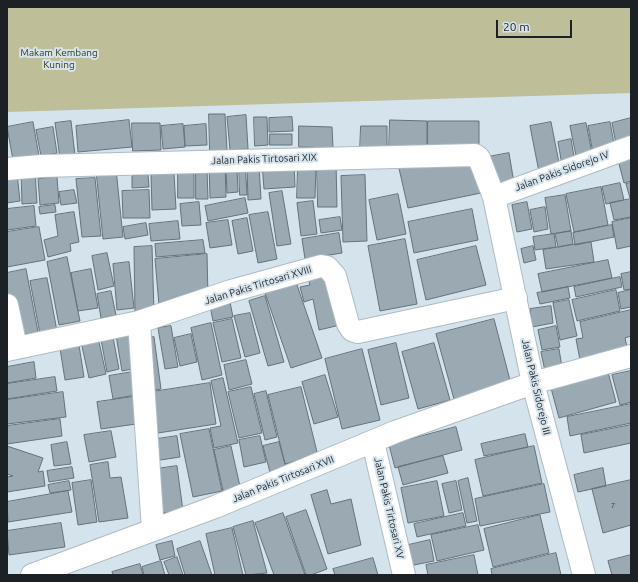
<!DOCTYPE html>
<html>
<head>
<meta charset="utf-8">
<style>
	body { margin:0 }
	#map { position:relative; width:638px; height:582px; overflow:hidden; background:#d5e3ed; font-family:Ubuntu,sans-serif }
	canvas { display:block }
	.frame { position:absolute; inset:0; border:8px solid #1c2125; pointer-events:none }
	.scale { position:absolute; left:496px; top:20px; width:76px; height:18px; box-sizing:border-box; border:2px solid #1c2125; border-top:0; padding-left:5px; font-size:12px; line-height:14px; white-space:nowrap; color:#1c2125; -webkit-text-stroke:3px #d5e3ed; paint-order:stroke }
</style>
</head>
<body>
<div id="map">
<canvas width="638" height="582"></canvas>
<div class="frame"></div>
<div class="scale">20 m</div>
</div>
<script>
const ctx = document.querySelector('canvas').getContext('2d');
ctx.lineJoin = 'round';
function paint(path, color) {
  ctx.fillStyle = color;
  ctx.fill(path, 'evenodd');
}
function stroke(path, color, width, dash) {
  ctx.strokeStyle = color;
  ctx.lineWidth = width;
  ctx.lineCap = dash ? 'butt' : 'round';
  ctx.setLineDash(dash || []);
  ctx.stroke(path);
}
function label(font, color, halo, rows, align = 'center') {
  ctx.font = font + ' Ubuntu,sans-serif';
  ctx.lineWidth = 4;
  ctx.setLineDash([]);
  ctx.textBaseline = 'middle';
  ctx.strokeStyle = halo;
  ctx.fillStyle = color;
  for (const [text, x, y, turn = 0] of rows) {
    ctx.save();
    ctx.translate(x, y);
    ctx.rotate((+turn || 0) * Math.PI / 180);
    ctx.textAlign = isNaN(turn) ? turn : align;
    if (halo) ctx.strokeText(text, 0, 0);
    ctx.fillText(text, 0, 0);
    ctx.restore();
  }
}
paint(new Path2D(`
	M7 7H631V93L7 112Z`), '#bebe99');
const building = new Path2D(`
	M209 114H225L227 150 210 151Z
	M246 115 248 149 230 150 227 117Z
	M254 117H267L268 145 255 146Z
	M292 117 293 131 269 132V118Z
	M631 118V141L616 144 612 123Z
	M129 120 132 147 78 152 76 126Z
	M390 120 427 121V152H389Z
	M71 121 75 155 60 158 55 123Z
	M428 121H479V149H428Z
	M33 122 39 156 13 160 7 127Z
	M551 122 560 168 539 172 530 126Z
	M610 122 615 149 593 153 588 126Z
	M132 123H160L161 150 133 151Z
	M586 123 593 158 577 161 570 126Z
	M183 124 185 147 163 149 161 126Z
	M206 124 207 145 185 146 184 126Z
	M299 126 332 127 333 148 299 147Z
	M361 126H387V152L360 151Z
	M53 127 57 153 41 156 36 130Z
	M270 134H292V145H270Z
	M571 139 575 163 562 165 558 142Z
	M509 153 514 183 493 187 488 157Z
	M631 157V181L624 183 618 160Z
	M475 160 481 193 408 208 398 164Z
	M294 161 295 187 264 189 262 163Z
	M225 162 226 197 210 198 209 163Z
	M239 162H245L247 195H240Z
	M317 162H336L337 207H318Z
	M259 166 261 199 248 200 247 167Z
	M298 167H316L315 198H297Z
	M116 169 123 237 103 239 96 171Z
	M237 169 238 192 227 193 226 170Z
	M196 170H207L208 199H196Z
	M35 171 37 203 22 204 21 172Z
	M178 171H194V198H178Z
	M17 173 20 201 7 203V174Z
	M174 173 176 209 152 210 151 174Z
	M148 175 149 187 132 188V176Z
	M365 175 367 241 343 242 341 176Z
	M57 177 59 203 40 205 38 179Z
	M95 178 101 236 82 237 76 179Z
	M620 183 624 200 606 204 602 187Z
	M631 183V198H630L626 184Z
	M601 187 608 225 574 232 566 194Z
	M74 190 77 203 61 205 59 192Z
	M149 190 150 218H123L122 191Z
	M282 191 291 244 277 246 269 193Z
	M398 194 406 234 377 240 369 200Z
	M565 195 571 231 551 234 545 198Z
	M245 198 248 213 208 221 205 206Z
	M631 199V217L614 220 610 203Z
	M313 201 317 234 301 236 297 203Z
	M199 202 201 225 182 226 180 204Z
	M527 202 532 229 517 232 512 205Z
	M55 205 56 212 40 214 39 207Z
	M34 206 36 226 7 230V209Z
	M545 207 548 229 534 232 530 210Z
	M472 209 478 240 414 253 408 222Z
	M74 212 79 242 70 244 71 251 48 257 44 240 58 236 55 215Z
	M268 212 277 259 258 263 249 215Z
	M340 217 342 230 321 233 319 220Z
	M247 218 253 251 238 254 232 221Z
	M631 218V246L617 249 612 222Z
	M228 220 232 245 210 248 206 223Z
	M178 221 180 239 151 241 149 224Z
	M146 223 148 235 125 239 123 227Z
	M612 225 614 237 575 245 573 233Z
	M39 227 45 260 7 267V232Z
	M571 231 573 244 558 247 555 234Z
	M339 233 342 253 305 259 302 239Z
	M554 234 556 247 535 250 533 237Z
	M405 239 417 304 380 311 368 246Z
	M203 240 205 253 156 257 155 244Z
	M591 242 594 262 546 269 543 250Z
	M152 246 154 313H135L134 247Z
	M476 246 486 285 426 300 417 260Z
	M533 246 536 260 524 263 521 249Z
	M107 253 114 286 98 290 92 256Z
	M207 254 208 297 159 305 155 259Z
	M67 257 80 321 59 325 47 262Z
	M608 260 612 278 542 292 538 274Z
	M129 262 134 308 117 310 113 264Z
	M26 269 38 332 15 336 7 293V273Z
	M91 269 98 308 78 311 71 273Z
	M328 271 340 325 319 330 313 299 304 302 300 287 310 285 307 275Z
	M631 272V289L624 290 621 274Z
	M620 277 622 287 576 297 574 287Z
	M47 278 57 331 40 334 30 281Z
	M296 282 322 358 291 368 265 293Z
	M568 287 570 298 540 304 537 293Z
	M616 290 620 311 577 321 572 300Z
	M631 290V307L621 309 618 293Z
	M111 291 116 315 101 318 97 294Z
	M265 296 284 362 268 366 249 301Z
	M569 300 577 336 560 340 553 303Z
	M230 302 233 317 213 321 210 306Z
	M551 306 553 323 532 327 530 309Z
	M631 310V336L625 338 628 352 580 360 576 339 583 338 580 322Z
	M250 313 260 353 245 357 234 316Z
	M232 319 241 358 222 362 213 323Z
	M494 319 511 384 454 399 436 334Z
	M211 323 222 375 202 380 191 328Z
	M135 325 142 367 122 371 115 329Z
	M171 326 178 367 165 369 158 328Z
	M556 326 560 347 542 350 538 330Z
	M112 332 119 369 107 372 100 334Z
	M97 333 106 374 89 378 80 337Z
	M191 334 197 362 180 366 174 338Z
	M154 337 161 389 147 391 142 339Z
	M78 339 84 377 65 380 59 342Z
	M396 343 409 398 381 405 368 350Z
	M434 343 450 400 418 409 402 352Z
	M362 349 380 420 342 429 325 359Z
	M559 349 563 373 546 376 541 352Z
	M246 360 252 384 229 390 224 365Z
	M34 362 36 378 7 383V367Z
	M138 371 142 394 113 399 109 376Z
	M631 371V402L620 405 612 375Z
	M608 372 616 402 559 418 551 388Z
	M325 375 338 417 314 424 302 382Z
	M55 377 57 391 7 399V384Z
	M223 378 238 443 214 448 210 428 221 426 211 381Z
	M210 383 216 424 158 433 152 392Z
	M251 387 262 433 239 438 228 392Z
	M301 387 318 456 285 464 268 395Z
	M266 391 277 437 265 440 254 394Z
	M63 392 66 417 7 424V400Z
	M140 396 143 423 101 429 97 402Z
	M631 404V423L570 436 567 417Z
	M60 419 62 436 7 444V426Z
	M631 425V443L584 453 581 435Z
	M456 427 462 450 395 468 389 445Z
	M209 429 222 491 193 497 180 434Z
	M111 431 116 457 89 462 84 435Z
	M525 434 528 447 484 456 481 444Z
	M177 436 180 457 154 461 150 440Z
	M260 436 266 462 244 467 239 440Z
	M67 442 71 464 54 466 51 445Z
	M279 442 287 471 271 476 263 446Z
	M7 446 43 458 38 472 43 471 45 486 7 492V477L13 476 7 474Z
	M231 446 241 491 224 495 214 450Z
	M534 446 542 483 483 496 475 460Z
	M443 456 448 473 403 485 398 467Z
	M108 462 110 478 121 477 128 518 99 522 90 465Z
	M177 466 183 511 162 513 156 469Z
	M72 467 74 478 49 482 47 471Z
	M603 468 606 486 578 492 574 475Z
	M468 478 477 521 467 523 458 481Z
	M91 480 97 522 78 525 72 483Z
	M631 480V525L603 533 592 489Z
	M69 481 71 490 50 493 48 485Z
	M437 481 444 516 408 523 401 488Z
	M456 481 462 510 449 513 442 484Z
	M544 484 550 512 480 526 475 499Z
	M327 490 331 504 351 499 361 545 328 554 311 495Z
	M68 491 72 512 8 522 7 502Z
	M306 510 327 569 311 575H306L286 517Z
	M283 513 305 575H274L255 523Z
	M463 513 466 526 417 537 414 524Z
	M540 515 549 553 493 567 484 529Z
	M253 521 267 573 246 575 233 527Z
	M61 523 65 547 9 555 7 531Z
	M478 525 484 550 437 561 431 535Z
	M232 528 243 575H215L206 534Z
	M430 540 434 561 409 566 404 546Z
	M172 541 175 556 160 560 156 545Z
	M200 541 212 575H185L177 549Z
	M556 553 561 575H492L491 569Z
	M474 555 478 575H428L426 565Z
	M631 555V575H612L608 561Z
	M177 557 183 575H169L164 562Z
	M373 558 378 575H335L333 569Z
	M161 561 165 575H144L142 567Z
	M140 564 143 575H113L112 572Z`);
paint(building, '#9ba9b3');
stroke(building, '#65727a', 1);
const minor = new Path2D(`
	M7 169 41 166 475 155 479 158 494 197 533 383 584 575
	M494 197 631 147
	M7 305 16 347
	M139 322 153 530
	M7 350 139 322 231 291 321 266 327 267 335 276 348 324 352 330 358 332 516 298
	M373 442 404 575
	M32 575 215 507 395 432 533 383 631 356`);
stroke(minor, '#adbbc4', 24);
stroke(minor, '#fff', 22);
label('8px', '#3c4348', null, [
	["7",613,505]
]);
label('10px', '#393805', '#d5e3ed', [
	["Makam Kembang",59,53],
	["Kuning",59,65]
]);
label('10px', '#1c2125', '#d5e3ed', [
	["Jalan Pakis Tirtosari XIX",264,159,-2],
	["Jalan Pakis Sidorejo IV",562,171,-20],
	["Jalan Pakis Tirtosari XVIII",258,285,-17],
	["Jalan Pakis Sidorejo III",536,387,77],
	["Jalan Pakis Tirtosari XVII",283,479,-22],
	["Jalan Pakis Tirtosari XV",389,508,77]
]);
</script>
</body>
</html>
